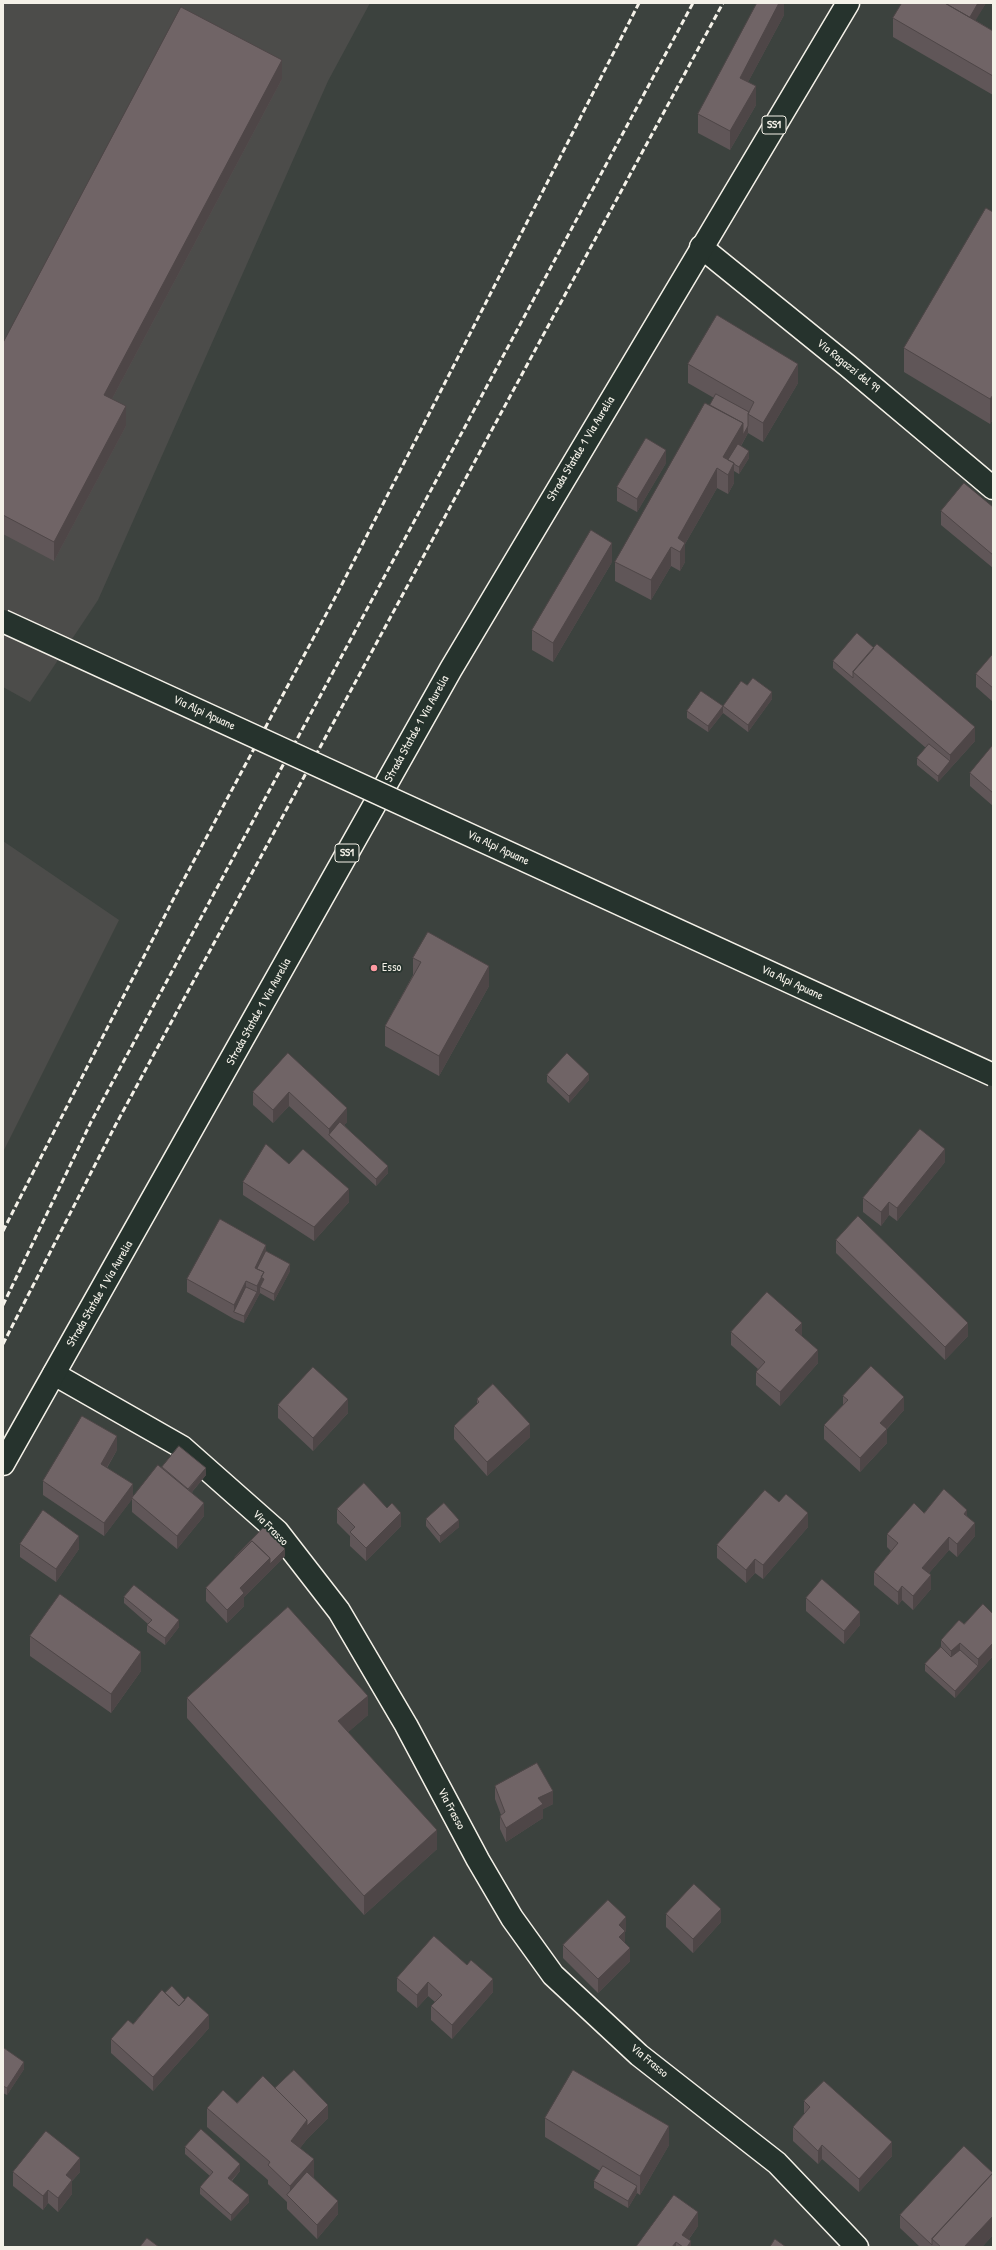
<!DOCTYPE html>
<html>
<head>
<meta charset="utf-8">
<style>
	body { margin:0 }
	#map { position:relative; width:996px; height:2250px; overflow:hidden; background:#3c423e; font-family:"Patrick Hand",sans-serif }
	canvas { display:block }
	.frame { position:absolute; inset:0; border:4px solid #f4f1e8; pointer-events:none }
</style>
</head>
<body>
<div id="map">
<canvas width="996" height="2250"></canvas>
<div class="frame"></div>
</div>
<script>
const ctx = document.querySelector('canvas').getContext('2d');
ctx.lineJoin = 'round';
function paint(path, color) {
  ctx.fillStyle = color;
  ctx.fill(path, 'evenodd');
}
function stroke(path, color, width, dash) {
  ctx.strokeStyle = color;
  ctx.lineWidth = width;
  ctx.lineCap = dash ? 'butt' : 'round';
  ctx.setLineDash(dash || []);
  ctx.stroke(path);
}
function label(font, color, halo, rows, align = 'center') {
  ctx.font = font + ' "Patrick Hand",sans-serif';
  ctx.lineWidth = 3.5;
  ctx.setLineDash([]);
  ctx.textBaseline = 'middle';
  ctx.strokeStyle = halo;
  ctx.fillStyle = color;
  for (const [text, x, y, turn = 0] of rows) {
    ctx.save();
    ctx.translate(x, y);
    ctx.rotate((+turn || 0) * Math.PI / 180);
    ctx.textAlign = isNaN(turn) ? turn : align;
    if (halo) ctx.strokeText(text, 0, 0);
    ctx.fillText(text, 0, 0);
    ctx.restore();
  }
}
paint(new Path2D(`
	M3 3H370L328 81 98 600 30 702 3 687Z
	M3 841 119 920 3 1152Z`), '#4c4c4a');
const minor = new Path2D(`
	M701 247 848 366 993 488
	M54 1374 182 1447 277 1531 339 1611 406 1725 478 1860 512 1918 553 1975 639 2055 777 2163 857 2247`);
const primary = new Path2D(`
	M3 1464 451 669 848 3`);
stroke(minor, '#f4f1e8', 25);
stroke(primary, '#f4f1e8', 25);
stroke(minor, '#26332d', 22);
stroke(primary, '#26332d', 22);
stroke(new Path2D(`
	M3 1231 176 894 337 594 639 3
	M3 1305 91 1122 693 3
	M3 1344 115 1126 723 3`), '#f4f1e8', 3, [6, 3]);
const secondaryBridge = new Path2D(`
	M3 621 993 1075`);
stroke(secondaryBridge, '#f4f1e8', 25, []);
stroke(secondaryBridge, '#26332d', 22);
paint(new Path2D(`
	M784 3V15L748 82 756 105 730 150 698 133V114Z
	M902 3H986L975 20 993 31V95L893 37V18Z
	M282 79 112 399 126 426 54 561 3 534V343Z
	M993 212V419L990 424 904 372V348Z
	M688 364 798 383 763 442 748 433 741 446 749 458 739 474 734 471V483L728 494 717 488 685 544V562L680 571 671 566 651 600 615 581V562L714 398 688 383Z
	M666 463 637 512 617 501V487Z
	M993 507V568L941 525V511Z
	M612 562 553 662 532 650V630Z
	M993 654V702L976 687V674Z
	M833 661 975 741 938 782 917 765V758L926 748 833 668Z
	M747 685 772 699 748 732 723 713 708 732 687 718V711L723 706Z
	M993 745V806L970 786V773Z
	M413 958 489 986 439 1076 385 1046V1026L413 975Z
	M288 1053 347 1122 344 1125 388 1173 376 1186 289 1106 273 1123 253 1105V1092Z
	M547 1075 589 1080 569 1103 547 1082Z
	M945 1162 897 1221 889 1215 881 1226 863 1212V1198Z
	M289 1164 349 1202 314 1241 243 1195V1182Z
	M836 1240 968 1336 945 1360 836 1253Z
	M266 1251 290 1271 274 1301 260 1293 244 1323 234 1319 187 1292V1279Z
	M731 1332 802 1336 818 1363 780 1406 756 1385V1372L758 1369 731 1345Z
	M843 1396 904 1410 887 1429V1443L860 1472 824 1439V1425L843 1405Z
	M477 1399 530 1437 487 1476 454 1439V1426L477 1404Z
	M278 1405 348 1413 313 1451 278 1418Z
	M117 1450 107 1468 133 1497 162 1467 206 1475 192 1492 204 1516 177 1549 132 1512V1499L104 1536 43 1495V1481Z
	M779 1502 808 1527 763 1579 755 1573 746 1583 717 1558V1545Z
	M337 1509 401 1526 366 1561 350 1546V1536L337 1523Z
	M924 1513 967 1516 975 1536 957 1557 949 1550 929 1573 931 1589 913 1610 902 1600 898 1605 874 1585V1572L891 1551 887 1547V1534Z
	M426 1519 459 1527 440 1543 426 1526Z
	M20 1544 79 1549 56 1582 20 1557Z
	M285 1556 244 1597V1606L227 1623 206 1601V1588L235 1558V1557Z
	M124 1597 179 1627 165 1645 147 1632V1625L148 1624 124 1603Z
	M806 1598 860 1625 844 1644 806 1611Z
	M959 1620 993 1656 955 1698 925 1671V1664L941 1647V1640Z
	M30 1636 141 1671 111 1713 30 1656Z
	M187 1698 368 1715 348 1732 437 1849 364 1915 187 1718Z
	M495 1786 553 1804 543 1809V1818L506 1842 500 1829V1816L501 1815 495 1799Z
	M666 1914 721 1922 693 1953 666 1927Z
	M626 1931 625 1932V1943L630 1961 598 1993 563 1958V1945Z
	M397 1978 493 1992 452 2039 431 2020V2006L435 2002 428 1996 417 2008 397 1991Z
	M209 2028 153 2091 111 2053V2039Z
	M3 2050 24 2069 7 2095 3 2093Z
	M275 2088 328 2118 307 2139 300 2148 314 2178 338 2214 317 2239 287 2209V2202L268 2184V2180L207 2127V2108L237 2103Z
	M804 2101 892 2156 859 2192 822 2159 818 2164 793 2141V2127L804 2114Z
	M545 2118 669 2145 640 2195 637 2193 628 2208 594 2188V2181L600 2171 545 2137Z
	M185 2147 240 2171 232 2181 249 2202 231 2221 200 2194V2187L210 2176 185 2154Z
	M13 2172H80L72 2181V2194L58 2212 48 2203 43 2210 13 2186Z
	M993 2173V2235L982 2247H920L900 2228V2215Z
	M698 2226 689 2239 691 2247H636Z`), '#605658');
paint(new Path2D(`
	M779 3H784V15L740 97V78Z
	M978 3H986L967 35V22Z
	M282 60V79L104 414V395Z
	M756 86V105L730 150V131Z
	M798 364V383L763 442V423Z
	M993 395V419L990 424V399Z
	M126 406V426L54 561V542Z
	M743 423 748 426V433L731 463 723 457Z
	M666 450V463L637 512V499Z
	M749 451V458L739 474V467Z
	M734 463V483L728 494V475Z
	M717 468V488L685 544V562L680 571V552L678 538Z
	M612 543V562L553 662V643Z
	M671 547V566L651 600V580Z
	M772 692V699L748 732V725Z
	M723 706V713L708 732V726Z
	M975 727V741L938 782V776L950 761V755Z
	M489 966V986L439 1076V1056Z
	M589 1074V1080L569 1103V1096Z
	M289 1092V1106L273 1123V1110Z
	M347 1108V1122L332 1139 329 1135V1129Z
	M945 1149V1162L897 1221V1208Z
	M388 1166V1173L376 1186V1179Z
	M349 1189V1202L314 1241V1227Z
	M889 1202V1215L881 1226V1212Z
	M266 1245V1258L258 1276 255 1268Z
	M290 1264V1271L274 1301V1294Z
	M264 1272V1286L260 1287V1293L244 1323V1316L257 1292V1286Z
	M246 1281V1294L234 1312V1305Z
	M802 1323V1336L795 1330Z
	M968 1323V1336L945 1360V1347Z
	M818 1350V1363L780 1406V1392Z
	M904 1397V1410L880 1436V1423Z
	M348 1399V1413L313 1451V1438Z
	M530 1424V1437L487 1476V1462Z
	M887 1429V1443L860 1472V1458Z
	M117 1436V1450L101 1477V1464Z
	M206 1468V1475L185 1500V1494Z
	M133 1484V1498L104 1536V1523Z
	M204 1503V1516L177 1549V1536Z
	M967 1510V1523L964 1514Z
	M401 1513V1526L366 1561V1548Z
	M808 1513V1527L763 1579V1565Z
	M459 1520V1527L440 1543V1536Z
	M975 1523V1536L957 1557V1544Z
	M79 1536V1549L56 1582V1569Z
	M949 1537V1550L922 1581V1568Z
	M285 1549V1556L244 1597V1606L227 1623V1610L240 1588 270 1558Z
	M755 1559V1573L746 1583V1570Z
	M931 1575V1589L913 1610V1596Z
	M902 1586V1600L898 1605V1592Z
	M860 1612V1625L844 1644V1631Z
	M179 1620V1627L165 1645V1638Z
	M960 1643V1656L951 1664V1651Z
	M993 1643V1656L955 1698V1691L978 1666V1659Z
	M141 1652V1671L111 1713V1694Z
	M368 1696V1715L338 1741V1721Z
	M553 1791V1804L543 1809V1818L506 1842V1828L538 1798Z
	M437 1830V1849L364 1915V1896Z
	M721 1909V1922L693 1953V1939Z
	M626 1917V1931L625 1932V1944L619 1950V1925Z
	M630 1948V1961L598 1993V1979Z
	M493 1979V1992L452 2039V2025Z
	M428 1982V1996L417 2008V1995Z
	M209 2015V2028L153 2091V2077Z
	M24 2062V2069L7 2095V2088Z
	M328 2105V2118L307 2139 291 2160V2141L307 2120Z
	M669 2126V2145L640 2195V2176Z
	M892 2142V2156L859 2192V2179Z
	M822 2145V2159L818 2164V2151Z
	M80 2158V2172L72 2181V2194L58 2212V2198L66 2175Z
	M314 2159V2178L290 2198V2186Z
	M240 2164V2171L228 2184V2178Z
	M637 2186V2193L628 2208V2201Z
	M48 2190V2203L43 2210V2196Z
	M249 2195V2202L231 2221V2215Z
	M338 2201V2214L317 2239V2225Z
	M698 2212V2226L683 2247 682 2235Z
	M993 2216V2235L982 2247H964Z
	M691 2241V2247H687Z
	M676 2242V2247H672Z`), '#4e4647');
const building = new Path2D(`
	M757 3H779L740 78 756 86 730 131 698 114Z
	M902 3H945L993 31V76L893 18Z
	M945 3H978L970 17Z
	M181 7 282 60 104 395 126 406 54 542 3 515V343Z
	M986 208 993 212V395L990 399 904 348Z
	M717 315 798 364 763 423 748 414 754 402 688 364Z
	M716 394 749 412 748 414V426L743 435V423L710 405Z
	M705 403 743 423 723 457 734 463 728 475 717 468 678 538 685 543 680 552 671 547 651 580 615 562Z
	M646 438 666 450 637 499 617 487Z
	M738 444 749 451 739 467 734 464V463L728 460Z
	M964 483 993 507V555L941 511Z
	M591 530 612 543 553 643 532 630Z
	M857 633 874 648 853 672V678L833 661Z
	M877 644 975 727 950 755 853 672Z
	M993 654V688L976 674Z
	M753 678 772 692 748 725 723 706 741 681 747 685Z
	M701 691 723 706 708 726 687 711Z
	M929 744 950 761 938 776 917 758Z
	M993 745V793L970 773Z
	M428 932 489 966 439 1056 385 1026 421 962 413 958Z
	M288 1053 347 1108 329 1129 289 1092 273 1110 253 1092Z
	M567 1053 589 1074 569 1096 547 1075Z
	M340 1122 388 1166 376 1179 329 1135Z
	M920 1129 945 1149 897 1208 889 1202 881 1212 863 1198Z
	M266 1144 289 1164 303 1149 349 1189 314 1227 243 1182Z
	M858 1216 968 1323 945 1347 836 1240Z
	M220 1219 266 1245 255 1268 264 1272 257 1286 246 1281 234 1305 187 1279Z
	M266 1251 290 1264 274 1294 260 1287 264 1279 261 1277 264 1272 257 1269Z
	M246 1287 257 1292 244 1316 234 1312Z
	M767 1292 802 1323 795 1330 818 1350 780 1392 756 1372 765 1362 731 1332Z
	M871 1366 904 1397 880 1423 887 1429 860 1458 824 1425 848 1400 843 1396Z
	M313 1367 348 1399 313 1438 278 1405Z
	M493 1384 530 1424 487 1462 454 1426 479 1402 477 1399Z
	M82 1416 117 1436 101 1464 133 1484 104 1523 43 1481Z
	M179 1446 206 1468 188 1489 162 1467Z
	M158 1465 204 1503 177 1536 132 1498Z
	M364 1483 387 1508 392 1503 401 1513 366 1548 350 1532 355 1527 337 1509Z
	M944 1489 967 1510 964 1514 975 1523 957 1544 949 1537 922 1568 931 1575 913 1596 902 1586 898 1592 874 1572 898 1543 887 1534 914 1503 924 1513Z
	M765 1490 779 1502 786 1494 808 1513 763 1565 755 1559 746 1570 717 1545Z
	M444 1503 459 1520 440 1536 426 1519Z
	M43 1510 79 1536 56 1569 20 1544Z
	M264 1527 285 1549 270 1564V1558L252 1541 235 1558V1557Z
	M252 1541 270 1558 240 1588 244 1593 227 1610 206 1588Z
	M822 1579 860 1612 844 1631 806 1598Z
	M134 1585 179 1620 165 1638 147 1625 152 1620 124 1597Z
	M60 1594 141 1652 111 1694 30 1636Z
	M983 1604 993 1614V1643L978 1659 960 1643 951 1651 941 1640 959 1620 964 1624Z
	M288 1607 368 1696 338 1721 437 1830 364 1896 187 1698Z
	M941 1647 951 1657 960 1650 978 1666 955 1691 925 1664Z
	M537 1763 553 1791 538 1798 543 1804 506 1828 500 1816 505 1812 495 1786Z
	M694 1884 721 1909 693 1939 666 1914Z
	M608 1900 626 1917 619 1925 625 1931 619 1937 630 1948 598 1979 563 1945Z
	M434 1936 467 1965 471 1960 493 1979 452 2025 431 2006 442 1995 428 1982 417 1995 397 1978Z
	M172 1986 185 2000 179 2006 165 1993Z
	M162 1990 179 2006 188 1996 209 2015 153 2077 111 2039 128 2020 133 2024Z
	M4 2048 24 2062 7 2088 3 2086V2050Z
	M294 2070 328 2105 307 2126V2120L275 2088Z
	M573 2070 669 2126 640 2176 545 2118Z
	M263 2076 307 2120 291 2141 314 2159 290 2186 268 2165 270 2162 207 2108 223 2090 237 2103Z
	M824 2081 892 2142 859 2179 822 2145 818 2151 793 2127 810 2107 804 2101Z
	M201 2129 240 2164 228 2178 249 2195 231 2215 200 2187 213 2172 185 2147Z
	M46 2131 80 2158 66 2175 72 2180 58 2198 48 2190 43 2196 13 2172Z
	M964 2146 993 2173 932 2239V2245L900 2215Z
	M603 2166 637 2186 628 2201 594 2181Z
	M307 2172 338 2201 317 2225 287 2195Z
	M993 2173V2216L964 2247H941L932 2239Z
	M674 2195 698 2212 682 2235 691 2241 687 2247H683L676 2242 672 2247H636Z
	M147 2238 159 2247H140Z
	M775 2239 786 2247H770Z`);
paint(building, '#706466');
stroke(building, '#4e4647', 1);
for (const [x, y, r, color] of [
	[374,968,4,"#ff9aa2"]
]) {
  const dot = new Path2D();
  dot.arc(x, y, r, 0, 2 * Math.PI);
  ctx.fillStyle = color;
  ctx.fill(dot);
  stroke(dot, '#26332d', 1.5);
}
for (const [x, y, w] of [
	[774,125,24],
	[347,853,24]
]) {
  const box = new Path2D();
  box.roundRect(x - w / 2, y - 9, w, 18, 3);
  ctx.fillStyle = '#26332d';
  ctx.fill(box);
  stroke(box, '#f4f1e8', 1);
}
label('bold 11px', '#f4f1e8', null, [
	["SS1",774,125],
	["SS1",347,853]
]);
label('12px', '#f4f1e8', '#26332d', [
	["Via Ragazzi del 99",848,366,39],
	["Strada Statale 1 Via Aurelia",581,449,-59],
	["Via Alpi Apuane",204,713,25],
	["Strada Statale 1 Via Aurelia",417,729,-61],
	["Via Alpi Apuane",498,848,25],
	["Via Alpi Apuane",792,983,25],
	["Strada Statale 1 Via Aurelia",259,1012,-61],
	["Strada Statale 1 Via Aurelia",100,1294,-60],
	["Via Frasso",270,1528,45],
	["Via Frasso",451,1809,62],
	["Via Frasso",649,2061,40]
]);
label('12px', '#f4f1e8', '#26332d', [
	["Esso",382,968]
], 'left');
</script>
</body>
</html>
